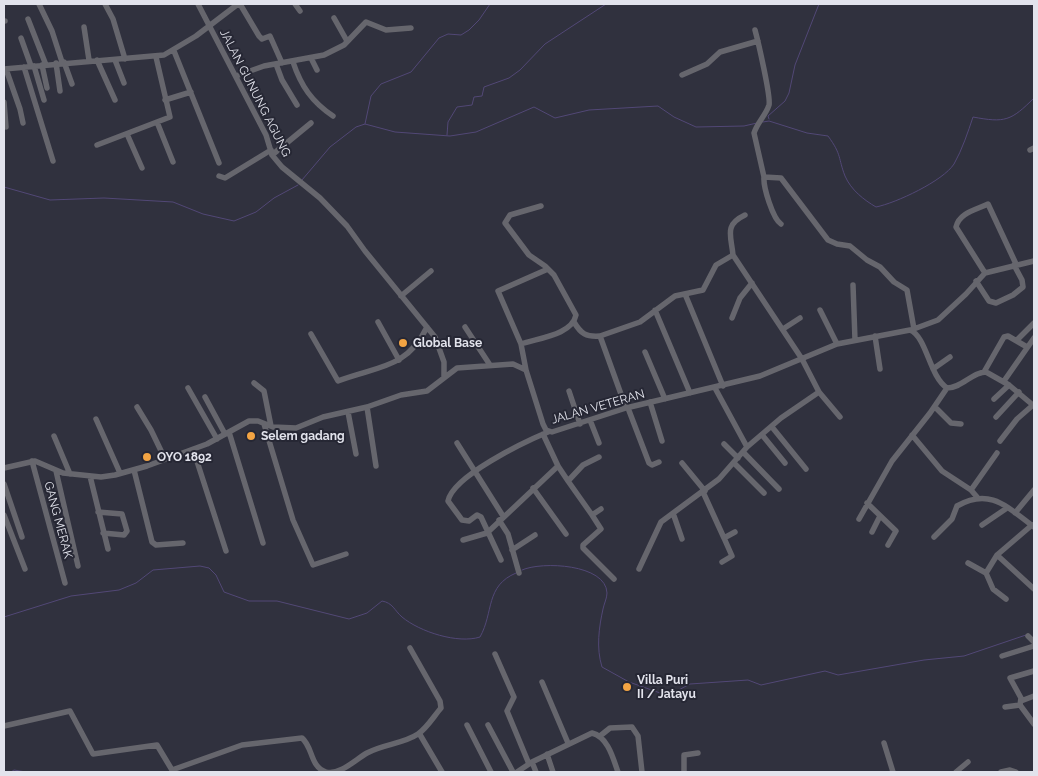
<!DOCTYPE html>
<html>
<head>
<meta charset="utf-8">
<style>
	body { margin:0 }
	#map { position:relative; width:1038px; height:776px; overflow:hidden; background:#30313e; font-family:Raleway,sans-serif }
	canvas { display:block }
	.frame { position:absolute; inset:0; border:5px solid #e2e3ec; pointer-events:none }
</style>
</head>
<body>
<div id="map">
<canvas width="1038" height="776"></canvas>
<div class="frame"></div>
</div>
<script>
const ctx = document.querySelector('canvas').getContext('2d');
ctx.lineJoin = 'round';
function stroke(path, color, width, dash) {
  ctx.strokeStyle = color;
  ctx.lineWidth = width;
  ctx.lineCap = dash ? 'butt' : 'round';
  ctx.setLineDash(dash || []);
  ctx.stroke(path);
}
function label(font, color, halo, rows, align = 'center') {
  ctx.font = font + ' Raleway,sans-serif';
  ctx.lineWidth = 4;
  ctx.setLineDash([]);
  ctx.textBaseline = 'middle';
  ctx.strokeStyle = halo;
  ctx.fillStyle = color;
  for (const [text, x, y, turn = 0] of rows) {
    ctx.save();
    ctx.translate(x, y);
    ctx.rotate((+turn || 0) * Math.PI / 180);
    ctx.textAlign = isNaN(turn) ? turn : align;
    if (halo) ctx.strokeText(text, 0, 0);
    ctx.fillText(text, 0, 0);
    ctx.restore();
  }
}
stroke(new Path2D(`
	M769 119 768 116 785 101 789 93 795 65 819 4
	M763 122 769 121 807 133 828 136C842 155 838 158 845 176 851 190 864 200 876 207 896 203 943 181 954 164 962 150 968 132 973 117 1005 123 1011 121 1034 98
	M365 124 371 96 381 84 411 72 439 38 448 34 461 35 469 30 479 20 490 4
	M447 135 448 122 457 107 472 105 474 97 482 96 484 87 509 78 520 70 545 44 606 4
	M302 180 330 147 356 127 365 124 395 132 450 136 476 132 534 107 555 118 589 110 658 106 674 117 696 127 744 126 757 123
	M4 187 50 200 104 198 173 202 203 214 234 221 256 212 274 198 298 185
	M522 570C542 561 606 564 607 593 607 598 604 604 603 609 599 627 596 648 602 667L629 682 663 694 673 693 690 684 748 680 761 685 825 671 838 675 924 660 964 656 1026 635
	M4 617 71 596 119 590 136 583 153 570 200 566 209 568 216 575 224 592 249 601H277L349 619 367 613 382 601C393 603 394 610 402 617 420 632 458 644 480 637 494 612 485 586 516 573
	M11 772 14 770 26 772`), '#524876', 1);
stroke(new Path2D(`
	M39 4 52 31 62 62
	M105 4 113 19 125 59
	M198 4 266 135 272 155 282 167 320 198 347 226 365 251 435 337 444 362V377
	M240 4 259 36 262 39 270 36 282 63
	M295 4 300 11
	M334 18 347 41
	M28 19 46 65
	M4 21H5
	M84 27 89 60
	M755 30C758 41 771 97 769 105 766 115 757 123 754 133L764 177 781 178 828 240 837 244 850 246 867 260 880 267 894 282 907 290 914 329
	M21 38 31 66
	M174 51 219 163
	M311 58 317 70
	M97 60 115 100
	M115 60 124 83
	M64 62 72 84
	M293 62C301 86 312 102 333 116
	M56 63 60 91
	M276 64 282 80 297 105
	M42 65 47 88
	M34 66 44 100
	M24 67 53 161
	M4 69 164 55 196 36 238 4
	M6 69 20 109 23 123
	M682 75 707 64 720 52 758 41
	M236 76 264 66 324 55 344 45 366 22 386 30 411 28
	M165 100 191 92
	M4 102 6 127
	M157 122 173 162
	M127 134 142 168
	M97 145 170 117 156 57
	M1030 150 1034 148
	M272 155 311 123
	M219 176 225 178 271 150
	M764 177C763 187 773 219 781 224
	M733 255C731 235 724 225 745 215
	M985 273 956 227C959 213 975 210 988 204L1016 264
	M976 281 989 301 996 303 1013 295 1023 287 1022 280 1014 265
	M853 285 855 340
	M685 294 723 386
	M401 296 431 271
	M655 310 690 393
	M820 310 837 344
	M732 318 740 298 752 283
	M378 322 399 360
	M574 322C581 334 586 337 600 336
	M465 327 490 365
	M783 329 800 318
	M911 330 938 320 966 294 985 273 1034 261
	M311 334 338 381C377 366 407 369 427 327
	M875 336 880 369
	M1017 340 1034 323
	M521 344C538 338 572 335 576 315L554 275 545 266 529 255 505 223 510 215 541 206
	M645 352 665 399
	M933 369 950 357
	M526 370 521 344 498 291 548 269
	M984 372 1004 337 1008 336 1027 347
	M1004 381 1034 338
	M254 383 264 391 271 426
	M188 388 217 439
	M715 388 747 447 781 418 819 392
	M569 391 580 424
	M205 397 225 434
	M994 399 1009 385
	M650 402 662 441
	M137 407 151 430 165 459
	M367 407 376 466
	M935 407 951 423 961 424
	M626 408 600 336 640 322 675 296 703 290 716 265 733 255 802 359 819 392 840 417
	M628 408 649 463 652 465 659 462
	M348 412 356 454
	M996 417 1019 392
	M96 419 120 473
	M590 420 599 443
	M264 424 293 520 313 565 346 554
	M772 427 806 469
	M229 432 263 543
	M912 435 942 471 971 490 977 497
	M54 436 70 474
	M763 436 785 463
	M1000 441 1017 419 1033 405
	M457 443 503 516
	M724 444 738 458
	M193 449 226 551
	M743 452 779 489
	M32 461 65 583
	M682 463 705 491
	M734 463 764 493
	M558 466 568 481 583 465 599 457
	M4 468 35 461 63 473 101 477 115 475 147 466 207 444 249 421H258L273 427 296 428 323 417 367 407 401 395 427 391 457 368 513 364 526 370 543 424 546 430 552 432 626 408 760 376 837 344 910 330C927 337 929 376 947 388 962 388 972 372 986 372L1009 385 1034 406
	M134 470 152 542 156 545 183 543
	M56 471 78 566
	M90 476 108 549
	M568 481 592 515 601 509
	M4 484 22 537
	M533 488 566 534
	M971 490 997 453
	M703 492 724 538 735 532
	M867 503 896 531 888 545
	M98 512 122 514 127 531 124 535 103 533
	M673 513 682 539
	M1015 513 1034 490
	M4 515 25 569
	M592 515 601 529 583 545V548L614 579
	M859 519 892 461 930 413 947 388
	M499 520 508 534 519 573
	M982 525 1007 508
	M872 532 880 516
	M934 537 952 519 957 506C990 487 1007 507 1034 527
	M463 540 487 533 558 466 543 434
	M512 550 535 535
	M997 555 1034 589
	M501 560 481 517 477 515 469 521 462 520 448 501C453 476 524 442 548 432
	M722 562 732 556 724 538
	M968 563 986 573 997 555 1032 525
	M639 569 661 522 719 479 747 447
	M986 573 993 589 1006 599
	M1028 636 1034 642
	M495 654 514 697 507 711 529 764
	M1002 656 1034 646
	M1034 671 1010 678 1021 698 1020 705 1034 724
	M542 682 568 743
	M1021 701 1034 696
	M1005 707 1020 705
	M467 725 491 772
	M488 725 513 772
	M4 726 70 711 93 754 157 745 172 770 242 745 302 738C313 747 310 767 326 772 339 776 356 759 367 753 383 744 403 744 418 734 427 728 434 716 441 708L440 701 410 648
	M419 733 442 772
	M600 736 610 728 632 727 638 736 642 772
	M884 743 893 772
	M547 754 553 772
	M532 762 536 772
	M517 772 532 762 592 733C608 737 613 758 618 772
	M684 772V755L698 753
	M956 772 968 762
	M1001 772 1010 770 1016 772`), '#66666d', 5.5);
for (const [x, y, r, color] of [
	[403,343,5,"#f3a443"],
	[251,436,5,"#f3a443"],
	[147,457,5,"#f3a443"],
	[627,687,5,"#f3a443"]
]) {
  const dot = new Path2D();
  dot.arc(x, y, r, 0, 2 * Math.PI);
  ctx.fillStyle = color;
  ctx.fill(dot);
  stroke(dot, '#262734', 2);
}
label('12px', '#e2e3ec', '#262734', [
	["JALAN GUNUNG AGUNG",255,93,63],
	["JALAN VETERAN",598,407,-16],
	["GANG MERAK",58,520,75]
]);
label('bold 12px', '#e2e3ec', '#262734', [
	["Global Base",413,343],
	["Selem gadang",261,436],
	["OYO 1892",157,457],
	["Villa Puri",637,680],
	["II / Jatayu",637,694]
], 'left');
</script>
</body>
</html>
